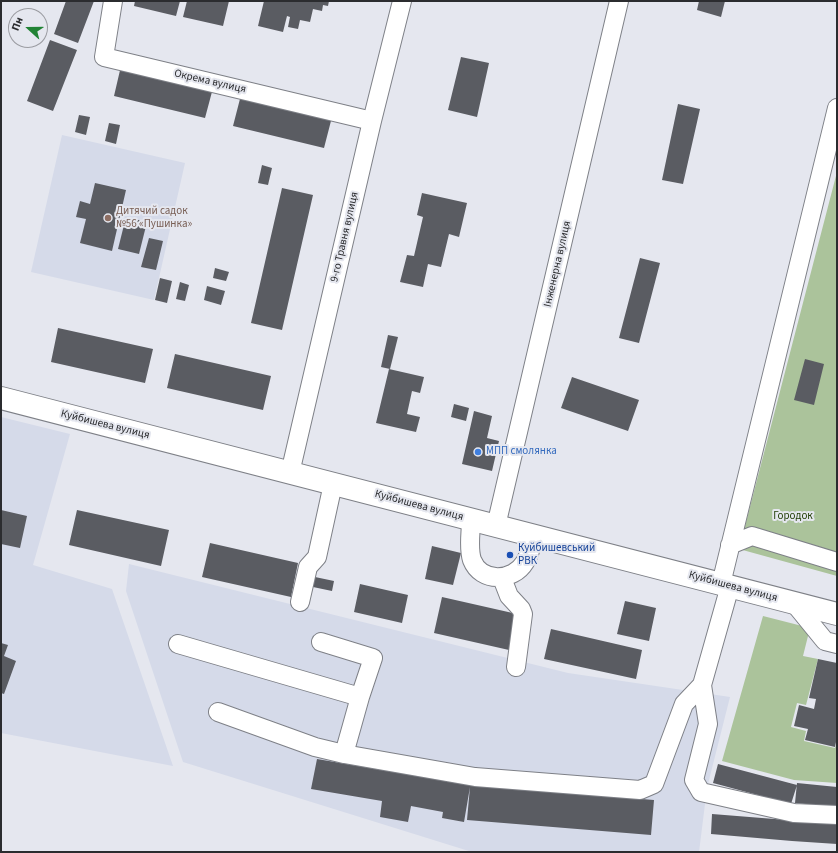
<!DOCTYPE html>
<html>
<head>
<meta charset="utf-8">
<style>
	body { margin:0 }
	#map { position:relative; width:838px; height:853px; overflow:hidden; background:#e5e7ef; font-family:"Source Sans 3",sans-serif }
	canvas { display:block }
	.frame { position:absolute; inset:0; border:2px solid #2b2c2f; pointer-events:none }
	.north { position:absolute; left:8px; top:8px; width:40px; height:40px; box-sizing:border-box; background:#e5e7ef; border:1px solid #9b9ca2; border-radius:50%; rotate:291deg; font-size:11px; font-weight:700; line-height:16px; text-align:center; color:#2b2c2f }
	.north::after { content:''; display:block; margin:auto; width:14px; height:18px; background:#218335; clip-path:polygon(50% 0,100% 100%,50% 72%,0 100%) }
</style>
</head>
<body>
<div id="map">
<canvas width="838" height="853"></canvas>
<div class="frame"></div>
<div class="north">Пн</div>
</div>
<script>
const ctx = document.querySelector('canvas').getContext('2d');
ctx.lineJoin = 'round';
function paint(path, color) {
  ctx.fillStyle = color;
  ctx.fill(path, 'evenodd');
}
function stroke(path, color, width, dash) {
  ctx.strokeStyle = color;
  ctx.lineWidth = width;
  ctx.lineCap = dash ? 'butt' : 'round';
  ctx.setLineDash(dash || []);
  ctx.stroke(path);
}
function label(font, color, halo, rows, align = 'center') {
  ctx.font = font + ' "Source Sans 3",sans-serif';
  ctx.lineWidth = 4;
  ctx.setLineDash([]);
  ctx.textBaseline = 'middle';
  ctx.strokeStyle = halo;
  ctx.fillStyle = color;
  for (const [text, x, y, turn = 0] of rows) {
    ctx.save();
    ctx.translate(x, y);
    ctx.rotate((+turn || 0) * Math.PI / 180);
    ctx.textAlign = isNaN(turn) ? turn : align;
    if (halo) ctx.strokeText(text, 0, 0);
    ctx.fillText(text, 0, 0);
    ctx.restore();
  }
}
paint(new Path2D(`
	M62 135 185 163 154 300 31 272Z
	M1 417 70 434 33 565 112 589 173 766 1 733Z
	M129 564 568 673 730 697 707 788 699 852H472L183 762 126 591Z`), '#d5dae9');
paint(new Path2D(`
	M837 172V576L739 549Z
	M763 616 810 628 803 656 818 659 806 705 797 703 791 727 806 731 804 741 835 748 837 742V783L794 780 722 761Z`), '#abc39b');
paint(new Path2D(`
	M66 1H94L78 43 54 34Z
	M135 1H180L176 16 134 6Z
	M187 1H229L223 26 183 17Z
	M264 1H329L328 6 323 5 322 11 313 9 310 22 300 20 298 29 288 27 290 17 287 16 283 32 258 26Z
	M699 1H725L721 17 697 10Z
	M50 40 77 50 53 111 27 101Z
	M461 57 489 63 477 117 448 110Z
	M121 66 213 88 205 118 114 96Z
	M241 95 332 117 324 148 233 126Z
	M678 104 700 109 683 184 662 180Z
	M79 115 90 117 86 135 75 132Z
	M109 123 120 125 116 144 105 141Z
	M262 165 272 168 268 185 258 183Z
	M95 183 126 190 112 251 80 243 86 219 76 217 80 201 90 204Z
	M282 188 313 195 282 330 251 323Z
	M422 193 467 203 459 237 449 234 441 267 428 264 423 287 400 282 407 255 414 256 423 217 417 215Z
	M126 217 147 222 139 254 118 249Z
	M149 238 163 241 156 270 141 267Z
	M640 258 660 263 639 343 619 338Z
	M215 268 229 272 226 281 213 278Z
	M160 278 172 281 167 303 155 300Z
	M180 282 189 285 185 301 176 299Z
	M207 286 225 291 221 305 204 300Z
	M58 328 153 349 145 383 51 362Z
	M388 335 398 337 390 369 381 367Z
	M175 354 271 376 263 410 167 388Z
	M805 359 824 364 814 405 794 400Z
	M389 369 424 377 420 393 412 391 407 414 420 417 416 432 376 423Z
	M572 377 639 400 628 431 561 408Z
	M454 404 469 408 466 421 451 417Z
	M474 411 492 416 487 438 499 441 492 471 462 464Z
	M1 510 27 516 20 548 1 544Z
	M77 510 169 530 161 566 69 545Z
	M210 543 298 563 291 597 202 577Z
	M432 546 461 553 453 585 425 579Z
	M315 577 334 581 332 591 313 587Z
	M360 584 408 595 402 623 354 612Z
	M442 597 517 614 509 650 434 633Z
	M625 601 656 608 649 641 617 634Z
	M551 629 642 650 636 679 544 659Z
	M1 643 8 645 4 656 16 661 4 694 1 693Z
	M818 659 837 663V737L835 747 805 740 808 729 794 726 799 705 814 709 816 699 809 698Z
	M317 759 470 785 654 800 651 835 467 820 470 787 464 822 442 818 443 812 411 806 408 822 380 817 382 801 311 789Z
	M718 764 797 785 791 804 713 783Z
	M797 783 837 787V807L795 803Z
	M712 814 837 824V844L792 841V832V841L711 834Z`), '#5a5c62');
const minor = new Path2D(`
	M113 1 104 57 372 121
	M290 473 372 121 402 1
	M471 520C471 533 468 548 472 560 481 583 513 582 525 562 530 554 532 545 534 536
	M496 526 619 1
	M730 545 752 536 837 562
	M502 578 509 596 521 609 523 614 516 667
	M721 584 837 108
	M730 586 702 685 708 724 694 780 701 792 794 813 837 815
	M300 602 308 567 317 557 333 484
	M794 603 825 641 837 644
	M321 642 373 658 360 697
	M178 644 360 697 344 754 475 777 640 790 654 784 684 704 702 685
	M218 712 315 747 344 754`);
const major = new Path2D(`
	M1 398 837 614`);
stroke(minor, '#7e8087', 20);
stroke(major, '#7e8087', 24);
stroke(minor, '#fff', 18);
stroke(major, '#fff', 22);
for (const [x, y, r, color] of [
	[108,218,4,"#8d6e63"],
	[478,452,4,"#3f7fe0"],
	[510,555,4,"#1a4fb4"]
]) {
  const dot = new Path2D();
  dot.arc(x, y, r, 0, 2 * Math.PI);
  ctx.fillStyle = color;
  ctx.fill(dot);
  stroke(dot, '#e5e7ef', 1.5);
}
label('11px', '#2b2c2f', '#e5e7ef', [
	["Окрема вулиця",210,82,13],
	["9-го Травня вулиця",345,237,-77],
	["Інженерна вулиця",558,264,-77],
	["Куйбишева вулиця",105,425,14],
	["Куйбишева вулиця",419,506,15],
	["Куйбишева вулиця",733,587,15]
]);
label('11px', '#785e54', '#e5e7ef', [
	["Дитячий садок",116,212],
	["№56 «Пушинка»",116,225]
], 'left');
label('11px', '#366cbe', '#e5e7ef', [
	["МПП смолянка",486,452]
], 'left');
label('11px', '#233f07', '#e5e7ef', [
	["Городок",793,517]
]);
label('11px', '#164399', '#e5e7ef', [
	["Куйбишевський",518,549],
	["РВК",518,562]
], 'left');
</script>
</body>
</html>
